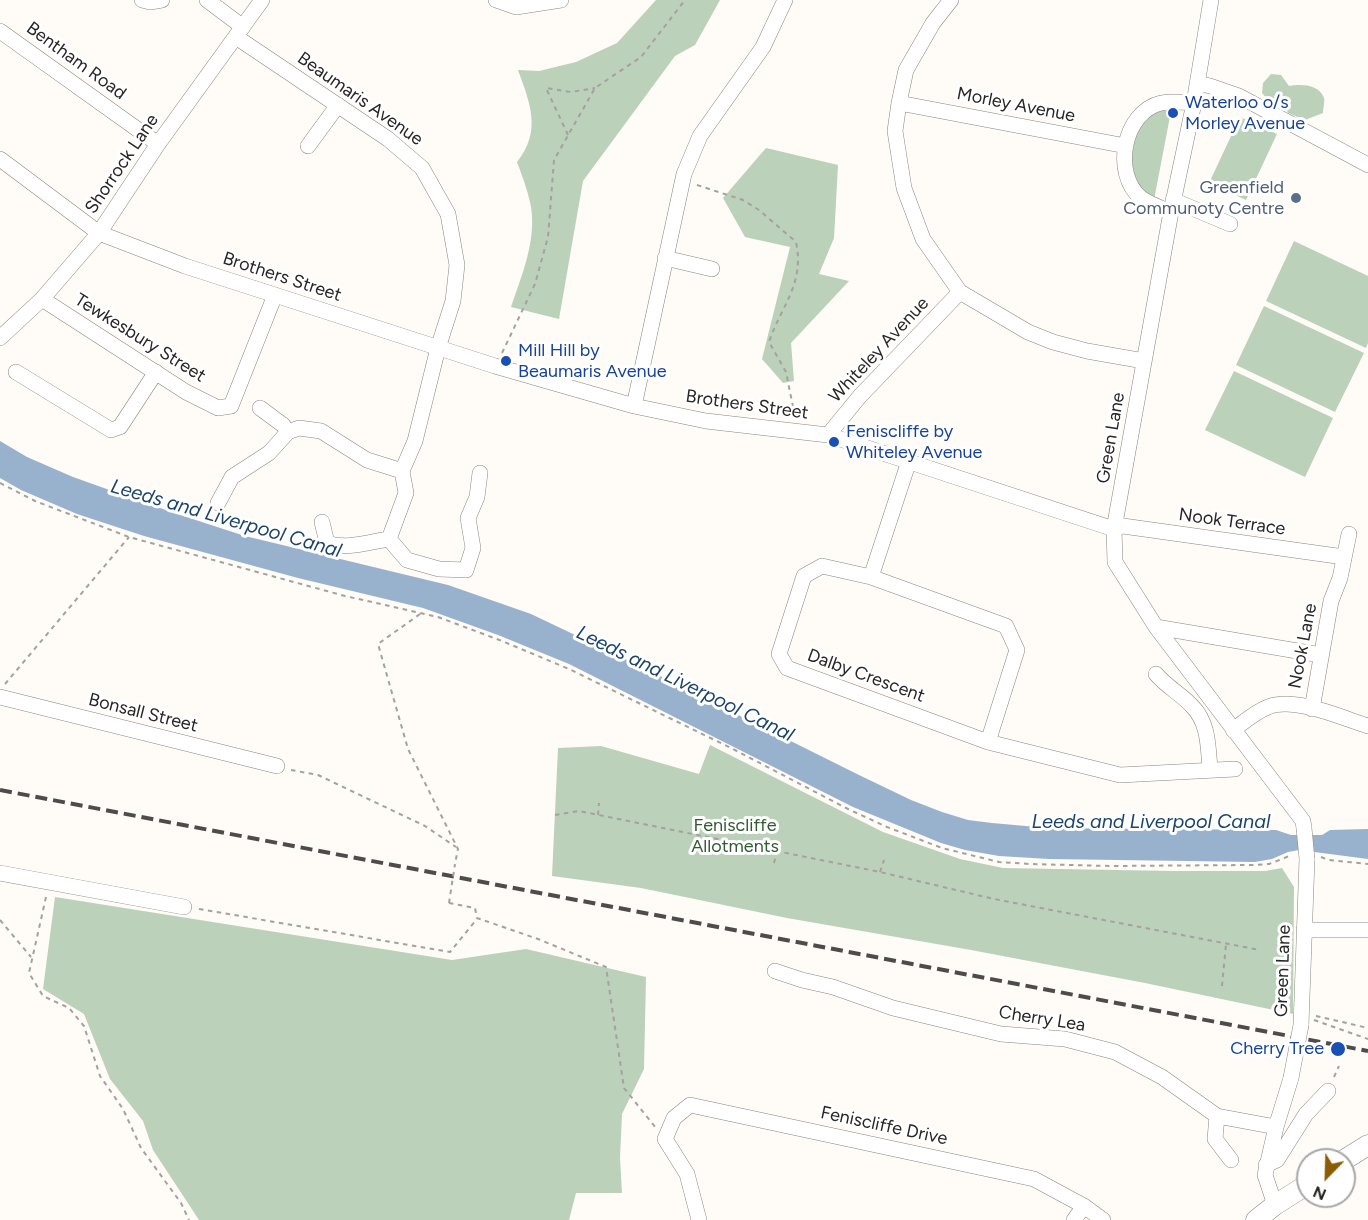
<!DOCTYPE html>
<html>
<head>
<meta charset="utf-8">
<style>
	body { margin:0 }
	#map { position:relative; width:1368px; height:1220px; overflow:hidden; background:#fffbf7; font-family:Figtree,sans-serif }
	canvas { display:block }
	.north { position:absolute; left:1296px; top:1148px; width:60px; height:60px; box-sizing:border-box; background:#fff; border:2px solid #a9a8a8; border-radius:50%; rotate:203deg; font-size:16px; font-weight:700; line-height:24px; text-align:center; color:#272625 }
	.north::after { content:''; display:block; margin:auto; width:21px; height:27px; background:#8c5d03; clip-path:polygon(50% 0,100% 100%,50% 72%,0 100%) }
</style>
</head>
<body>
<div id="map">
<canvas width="1368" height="1220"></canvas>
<div class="north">N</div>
</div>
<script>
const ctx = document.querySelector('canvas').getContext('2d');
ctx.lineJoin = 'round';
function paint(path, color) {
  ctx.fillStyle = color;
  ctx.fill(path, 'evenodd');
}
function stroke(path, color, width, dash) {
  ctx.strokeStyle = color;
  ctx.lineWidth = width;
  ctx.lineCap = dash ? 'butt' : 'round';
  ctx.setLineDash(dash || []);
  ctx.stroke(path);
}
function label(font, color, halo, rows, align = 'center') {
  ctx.font = font + ' Figtree,sans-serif';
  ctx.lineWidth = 6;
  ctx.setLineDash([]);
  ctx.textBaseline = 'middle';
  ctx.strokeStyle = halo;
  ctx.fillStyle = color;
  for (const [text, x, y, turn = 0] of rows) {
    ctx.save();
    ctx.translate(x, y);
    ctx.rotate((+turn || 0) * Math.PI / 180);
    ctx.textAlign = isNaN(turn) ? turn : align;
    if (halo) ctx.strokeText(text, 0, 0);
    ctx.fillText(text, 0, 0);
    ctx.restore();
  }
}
paint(new Path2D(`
	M656 0H720L695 45 675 56 583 181 559 319 511 307C522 275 538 237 530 202 527 189 522 175 517 162 542 131 530 103 518 70L539 71 576 62 617 43Z
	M1271 74 1281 75 1289 86C1301 84 1319 84 1324 98 1325 102 1323 109 1323 113L1305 120 1288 113 1283 103 1269 101 1262 93 1263 83Z
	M1159 110 1171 111 1154 200 1141 191 1129 161 1136 133 1143 122Z
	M1240 117 1277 134 1246 200 1209 183Z
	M766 148 838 165 834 238 819 274 849 281 791 343 794 381 783 383 762 359 790 247 745 237 723 198Z
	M1294 241 1368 276V343L1366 348 1266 301Z
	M1264 306 1364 353 1335 412 1236 365Z
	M1234 371 1333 418 1305 477 1205 430Z
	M710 745 883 832 960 859 1003 868 1172 871H1265L1282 868 1294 887 1293 1014 1145 983 971 950 787 918 641 888 552 876 558 748 601 746 699 774Z
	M55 897 452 960 526 949 646 977 644 1069 622 1114 620 1158 622 1193H576L569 1220H199L153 1150 143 1121 110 1079 84 1014 43 989Z`), '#bbd1ba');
paint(new Path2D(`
	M0 441 27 457 73 477 174 513 245 536 448 585 531 614 636 664 859 775 911 800 942 812 968 820 992 823 1048 828 1276 830 1291 835H1322L1330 830 1368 829V859L1299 850 1288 852 1272 859 1255 862 1049 859 999 856 965 850 941 843 853 807 569 664 498 635 423 608 298 578 144 536 77 514 21 490 0 478Z`), '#98b2ce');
const minor = new Path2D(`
	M142 0 150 2 162 0
	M207 0 243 27
	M496 0 516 7 561 0
	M951 0 933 23 906 70 899 103 895 131 904 188 923 239 960 292 1028 332 1053 342 1087 351 1144 361
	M1211 0 1194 103 1171 212 1114 529 1115 562 1156 627 1303 821 1304 828
	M0 31 158 144
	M236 37 388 139 422 168 448 214 457 265 453 301 438 348 415 441 402 471 406 493 389 539 407 560 439 569 466 570 473 548 468 518 477 497 480 473
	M1197 83 1210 86 1239 96 1368 165
	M899 103 1126 146
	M308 146 338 105
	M0 159 99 233 185 266 495 366 634 406 706 421 828 435 1114 529
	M1173 200 1230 224
	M1171 212C1161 208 1149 204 1141 198 1112 174 1123 112 1161 103 1171 101 1183 102 1194 103
	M665 258 712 269
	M42 299 186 392 218 408 231 406 275 295
	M0 338 42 299 99 233 158 144 262 0
	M16 372 111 430 120 427 156 372
	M634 406 684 174 700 136 763 47 785 0
	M260 408 283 425 288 432
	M828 435 860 396 960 292
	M218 503 232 477 269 453 288 432 299 428 321 431 367 460 402 471
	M322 522 327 543C346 550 369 542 389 539
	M1114 529 1123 526 1344 557
	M871 577 909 461
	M1156 627 1321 655
	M1156 674C1167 687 1181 694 1192 706 1209 723 1208 747 1210 769
	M0 697 277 766
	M1312 709 1331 601 1340 578 1349 534
	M1233 730C1244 722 1255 712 1268 707 1294 696 1342 718 1368 726
	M988 742 1017 650 1006 626 871 577 822 566 804 576 779 654 787 668 988 742 1120 775 1235 769
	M0 873 184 907
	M1304 930H1368
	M775 971 802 980 833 987 893 1008 1001 1034 1065 1039 1115 1052 1162 1077 1217 1116 1276 1127
	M1301 1025 1307 859
	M1217 1116 1215 1139 1231 1160
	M1266 1165 1277 1160 1306 1114 1328 1091
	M1275 1205 1265 1175 1276 1127 1291 1078
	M699 1220 687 1174 665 1139 674 1118 690 1105 1034 1179 1084 1206 1103 1220
	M1074 1220 1084 1206`);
const major = new Path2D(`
	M1344 1160 1368 1145
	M1256 1220 1275 1205 1308 1184`);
stroke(minor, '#8a8683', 16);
stroke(major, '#8a8683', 21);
stroke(new Path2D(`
	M568 135 546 88 571 92 595 88
	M697 185 743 200 759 210 796 242C805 284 781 306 769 342L786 372 795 417
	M502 353 535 284 548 237 554 160 595 88 641 57 685 0
	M0 483 35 501 129 537 345 596 438 617 502 641 569 669 731 748 848 809 887 827 942 848 999 862 1030 864 1110 866 1252 865 1269 864 1292 855
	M420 614 378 644 408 749 458 849 455 864
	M5 684 129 537
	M291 770 318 775 425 826 456 847
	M555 815 579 811 880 872 994 899 1260 950
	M598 815 599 803
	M1321 857 1329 860 1368 864
	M774 863 777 851
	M880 872 884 860
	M46 897 29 973 43 996 69 1008 84 1026 100 1076 123 1109 141 1148 181 1203 189 1220
	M449 903 475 908 477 918 538 939 606 967 624 1088 656 1128
	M199 909 450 952 477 919
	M0 920 31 957
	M1222 986 1226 944
	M1316 1016 1368 1028
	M1314 1020 1368 1039
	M1334 1077 1339 1066`), '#a4a19e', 2, [4.5, 4.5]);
stroke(minor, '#fff', 15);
stroke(major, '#fff', 20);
stroke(new Path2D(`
	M0 790 1368 1051`), '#4d4c4a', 4, [12, 6]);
const minorBridge = new Path2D(`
	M1304 828 1307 859
	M1291 1078 1301 1025`);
stroke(minorBridge, '#8a8683', 16, []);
stroke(new Path2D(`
	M449 903 455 864`), '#a4a19e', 2, [4.5, 4.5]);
stroke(minorBridge, '#fff', 15);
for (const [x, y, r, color] of [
	[1173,113,6,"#1a4fb4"],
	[1296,198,6,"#5c6f8a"],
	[506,361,6,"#1a4fb4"],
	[834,442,6,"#1a4fb4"],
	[1338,1049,8,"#1a4fb4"]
]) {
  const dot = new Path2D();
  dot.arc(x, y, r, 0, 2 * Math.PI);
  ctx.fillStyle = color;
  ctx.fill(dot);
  stroke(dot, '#fff', 2);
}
label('18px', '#272625', '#fff', [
	["Bentham Road",76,61,36],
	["Beaumaris Avenue",360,99,35],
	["Morley Avenue",1016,105,11],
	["Shorrock Lane",122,164,-56],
	["Brothers Street",282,277,18],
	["Tewkesbury Street",140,338,32],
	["Whiteley Avenue",879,350,-47],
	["Brothers Street",747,405,8],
	["Green Lane",1111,438,-80],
	["Nook Terrace",1232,522,8],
	["Nook Lane",1303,646,-79],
	["Dalby Crescent",866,676,20],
	["Bonsall Street",143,713,14],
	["Green Lane",1283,971,-88],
	["Cherry Lea",1042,1019,9],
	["Feniscliffe Drive",884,1126,12]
]);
label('18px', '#164399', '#fff', [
	["Waterloo o/s",1185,103],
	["Morley Avenue",1185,124],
	["Mill Hill by",518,351],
	["Beaumaris Avenue",518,372],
	["Feniscliffe by",846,432],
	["Whiteley Avenue",846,453],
	["Cherry Tree",1324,1049,"right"]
], 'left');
label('18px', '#4e5e75', '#fff', [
	["Greenfield",1284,188],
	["Communoty Centre",1284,209]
], 'right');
label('18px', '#315a32', '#fff', [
	["Feniscliffe",735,826],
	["Allotments",735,847]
]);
label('italic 20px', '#1b446a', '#fff', [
	["Leeds and Liverpool Canal",226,519,16],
	["Leeds and Liverpool Canal",685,684,26],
	["Leeds and Liverpool Canal",1151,822]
]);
</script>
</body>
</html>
